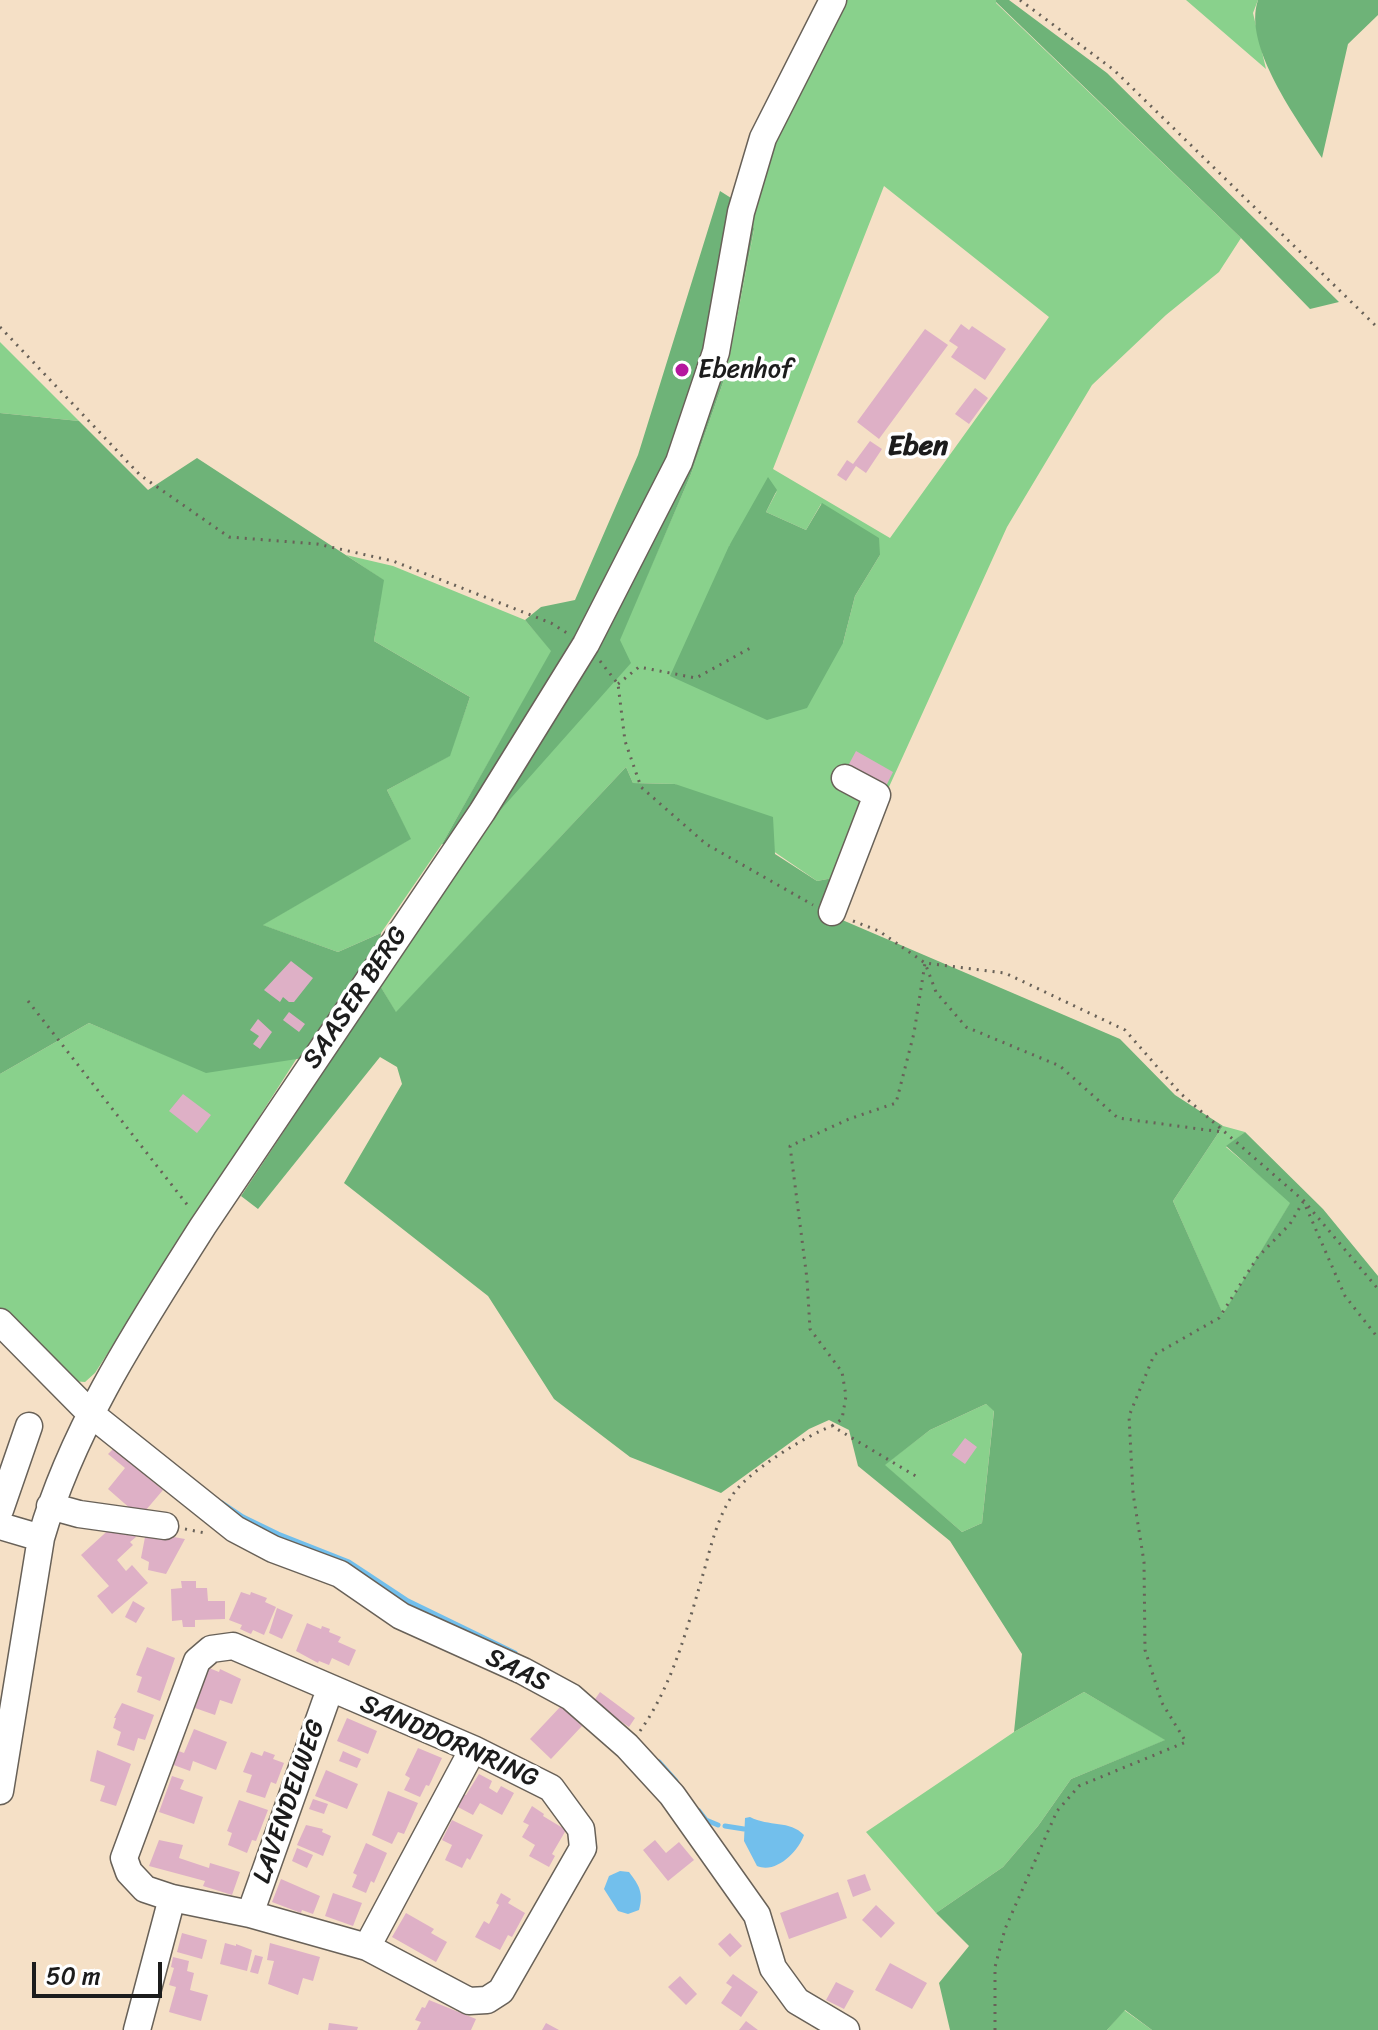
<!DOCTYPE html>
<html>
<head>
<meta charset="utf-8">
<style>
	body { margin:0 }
	#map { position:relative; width:1378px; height:2030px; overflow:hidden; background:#f5e0c6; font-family:Sriracha,sans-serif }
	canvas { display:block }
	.scale { position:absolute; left:32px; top:1962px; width:130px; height:36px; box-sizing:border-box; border:4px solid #1c1c1c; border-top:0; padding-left:10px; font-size:24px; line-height:28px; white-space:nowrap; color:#1c1c1c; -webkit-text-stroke:6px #fff; paint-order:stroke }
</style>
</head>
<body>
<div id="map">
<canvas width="1378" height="2030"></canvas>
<div class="scale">50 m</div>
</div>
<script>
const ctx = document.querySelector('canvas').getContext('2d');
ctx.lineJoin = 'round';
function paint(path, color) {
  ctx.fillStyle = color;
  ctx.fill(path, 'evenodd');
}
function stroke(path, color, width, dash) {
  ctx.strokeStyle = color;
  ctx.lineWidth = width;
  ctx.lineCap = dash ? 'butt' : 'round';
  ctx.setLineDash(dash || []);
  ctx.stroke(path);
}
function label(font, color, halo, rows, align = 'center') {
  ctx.font = font + ' Sriracha,sans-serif';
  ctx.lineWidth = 7;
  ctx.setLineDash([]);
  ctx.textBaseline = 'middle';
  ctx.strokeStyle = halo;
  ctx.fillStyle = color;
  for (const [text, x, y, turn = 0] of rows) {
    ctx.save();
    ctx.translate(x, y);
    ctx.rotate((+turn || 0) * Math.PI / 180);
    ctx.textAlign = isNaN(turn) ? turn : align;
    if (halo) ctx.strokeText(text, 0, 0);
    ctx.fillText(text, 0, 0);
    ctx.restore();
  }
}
paint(new Path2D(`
	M845 0H996V3L1241 238 1219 272 1166 315 1092 385 1007 527 849 875 817 881 675 784 633 783 626 767 396 1013 376 979 619 640 691 474 726 374 754 230 750 210 772 141ZM884 186 1049 317 890 538 773 469ZM777 491 766 512 806 530 821 504 880 555 855 596 843 643 729 546Z
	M1186 0H1258L1253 13 1266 69Z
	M0 342 79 421 0 413Z
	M346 555 393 566 525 620 552 651 442 844 381 933 338 952 262 925 410 839 387 790 449 756 470 697 374 641 383 580Z
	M89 1023 206 1072 297 1058 95 1373 85 1382 72 1381 0 1308V1074Z
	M1223 1126 1245 1132 1226 1147 1291 1202 1223 1315 1173 1201Z
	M986 1404 994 1410 982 1523 962 1532 884 1465 930 1430Z
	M1084 1692 1166 1740 1071 1779 1038 1826 1003 1867 936 1913 866 1832 1014 1732Z
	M1124 2010 1152 2030H1107Z`), '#89d18c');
paint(new Path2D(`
	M996 0H1009L1107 73 1339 302 1310 309 1241 238 996 2Z
	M1258 0H1378V15L1348 44 1322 158C1298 120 1242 46 1258 0Z
	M720 191 750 210 754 229 726 374 691 474 620 640 631 663 464 851 442 844 551 651 525 620 541 607 575 600 638 455Z
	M0 413 79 421 148 490 197 458 384 580 374 641 470 697 450 756 387 790 411 839 263 925 338 952 381 933 376 979 396 1012 626 767 633 783 675 784 773 817 775 854 817 881 849 875 833 916 1120 1039 1175 1095 1223 1126 1173 1201 1223 1314 1290 1203 1226 1146 1245 1132 1323 1209 1378 1276V2030H1152L1125 2010 1107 2030H950L939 1983 969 1946 936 1913 1003 1867 1038 1826 1071 1779 1165 1740 1084 1692 1014 1732 1022 1654 950 1541 858 1466 849 1430 829 1420 809 1429 721 1493 630 1457 554 1399 488 1296 344 1183 402 1084 397 1067 380 1057 258 1209 241 1196 336 1053 206 1073 89 1023 0 1074ZM986 1404 994 1411 982 1523 962 1532 885 1465 930 1430Z
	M768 477 777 490 766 512 806 530 822 503 879 538 880 555 855 596 843 643 807 708 767 720 670 676 729 546Z`), '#6eb378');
paint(new Path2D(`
	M750 1817C769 1827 790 1820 804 1835 798 1852 776 1874 757 1866L744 1841 745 1818Z
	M620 1871 629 1872C639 1885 644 1893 639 1910L628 1914 618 1911 604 1889 609 1876Z`), '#72bfec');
stroke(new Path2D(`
	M222 1503 243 1517 278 1534 349 1562 408 1601 515 1653
	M659 1762 676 1781
	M699 1811 706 1820 718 1825
	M725 1826 744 1829`), '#72bfec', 5);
paint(new Path2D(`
	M961 324 969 330 972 326 1006 349 985 380 951 357 958 347 949 341Z
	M925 329 948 345 879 439 857 422Z
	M975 388 988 398 969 424 955 414Z
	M870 441 882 449 866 473 856 466 846 481 837 475 847 460 853 464Z
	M856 751 893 772 886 786 848 766Z
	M291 961 313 978 294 1002H289L283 997 280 1002 264 990Z
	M289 1012 305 1024 299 1032 283 1020Z
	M258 1019 272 1032 260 1049 253 1044 259 1036 250 1030Z
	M183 1094 211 1115 197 1133 169 1111Z
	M965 1438 977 1447 965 1464 952 1455Z
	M113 1449 163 1490 140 1517 108 1489 125 1468 108 1454Z
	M125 1524 136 1537 130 1542 133 1545 117 1560 126 1571 132 1565 148 1583 112 1614 97 1596 109 1586 81 1555 114 1525Z
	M146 1532 185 1539 166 1574 148 1570 149 1562 141 1558Z
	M181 1581H196V1588H207L208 1601H225V1619L195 1620V1627H183L182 1620 172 1621 171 1589 182 1588Z
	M241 1592 250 1595 251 1592 267 1598 265 1602 276 1607 264 1635 253 1630 251 1634 240 1629 242 1625 229 1620Z
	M133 1601 145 1608 136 1623 125 1617Z
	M277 1608 293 1615 282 1639 269 1633Z
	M307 1623 321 1629 322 1626 330 1629 329 1632 341 1637 338 1642 356 1650 349 1666 332 1658 329 1665 319 1661 318 1663 296 1651Z
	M147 1647 175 1658 160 1701 137 1692 142 1677 136 1675Z
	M209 1668 219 1672 220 1669 241 1679 232 1704 220 1700 215 1715 195 1708Z
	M600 1692 635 1718 629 1727 593 1702Z
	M122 1703 154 1715 145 1740 138 1738 134 1751 117 1745 121 1732 113 1728 116 1718H114Z
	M561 1706 582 1726 551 1759 530 1739Z
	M347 1718 377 1731 368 1754 337 1741Z
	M194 1729 227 1742 216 1770 193 1761 190 1771 171 1764 176 1750 184 1753Z
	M418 1748 442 1758 429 1786 426 1785 420 1797 404 1790 410 1778 405 1775Z
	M97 1750 131 1764 116 1806 100 1801 105 1786 90 1781Z
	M264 1751 275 1755 273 1759 284 1763 276 1784 271 1782 265 1798 246 1792 252 1775 243 1772 251 1752 262 1756Z
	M343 1751 361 1759 357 1768 339 1761Z
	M326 1770 358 1784 347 1809 315 1796Z
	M479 1774 492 1781 489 1788 497 1793 501 1786 514 1793 502 1815 480 1803 473 1815 456 1806 463 1794 466 1795Z
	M172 1776 184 1780 180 1789 203 1797 194 1824 159 1812Z
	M388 1791 418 1803 404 1834 398 1832 392 1844 372 1835Z
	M313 1799 328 1804 324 1814 309 1809Z
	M239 1800 268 1810 256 1841 252 1840 247 1853 228 1845 232 1833 227 1831Z
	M532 1806 544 1814 543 1816 566 1830 552 1854 555 1856 549 1867 529 1856 535 1845 522 1837 529 1825 523 1822Z
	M452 1820 483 1835 470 1860 467 1858 462 1868 445 1860 452 1845 442 1840Z
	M306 1825 323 1829 322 1832 331 1836 323 1856 297 1845Z
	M159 1840 183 1845 179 1858 209 1868 210 1863 240 1872 232 1895 203 1886 205 1881 149 1866Z
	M655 1840 666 1853 679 1842 694 1860 668 1881 643 1850Z
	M366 1843 387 1853 374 1883 371 1881 366 1893 352 1887 357 1875 353 1873Z
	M297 1848 313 1855 307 1868 292 1861Z
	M865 1874 871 1890 853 1897 847 1880Z
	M281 1879 320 1896 313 1914 302 1910 301 1913 272 1902Z
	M838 1892 847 1918 789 1939 780 1913Z
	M333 1893 362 1903 353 1926 325 1916Z
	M501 1893 511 1899 508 1903 525 1913 512 1937 508 1935 500 1950 475 1937 484 1921 489 1924 499 1905 496 1903Z
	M876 1905 895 1923 881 1938 862 1920Z
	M406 1913 434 1929 431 1933 447 1942 436 1962 392 1937Z
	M182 1933 207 1940 202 1959 177 1952Z
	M730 1933 742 1946 730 1957 718 1944Z
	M225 1943 236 1946V1944L252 1950 247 1971 220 1964Z
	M270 1943 320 1957 313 1981 303 1978 298 1995 268 1984 274 1961 267 1960Z
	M255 1955 263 1957 258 1974 250 1972Z
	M173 1957 189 1961 187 1971 194 1973 190 1990 208 1995 201 2021 169 2012 176 1987 169 1985 174 1968 171 1967Z
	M890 1963 927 1983 912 2009 875 1990Z
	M733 1974 758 1992 741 2017 721 2003 732 1987 726 1983Z
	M680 1976 697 1994 686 2005 668 1987Z
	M836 1982 854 1991 844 2009 826 2000Z
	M429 2000 476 2019 471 2030H417L421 2022 415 2020 422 2007 425 2008Z
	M746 2021 758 2030H739Z
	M329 2023 358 2027 357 2030H328Z
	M546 2023 559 2030H542Z`), '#deb0c6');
const minor = new Path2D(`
	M832 912 877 795 845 778
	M0 1322 91 1414 235 1529 273 1549 340 1574 401 1616 523 1671 571 1697 627 1746 672 1795 757 1915 773 1968 797 2001 846 2030
	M50 1506 79 1514 165 1526
	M0 1510 29 1426
	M0 1526 41 1538
	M233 1646 473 1749 551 1788 581 1829 583 1848 501 1991 487 2000 469 2001 367 1947 250 1914 172 1898 145 1889 129 1872 124 1858 197 1661 211 1649Z
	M0 1791 41 1538C73 1426 141 1324 203 1226L482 812 586 644 679 462 716 352 741 212 763 138 833 0
	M250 1914 330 1689
	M367 1947 473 1749
	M137 2030 172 1898`);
stroke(minor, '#686158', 29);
stroke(new Path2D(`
	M1020 0 1114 70 1378 328
	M0 327 140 475 229 537 317 544 393 561 551 623 567 633
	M600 661 618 684 625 741 641 787 706 844 813 905
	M618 684 639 667 696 678 754 646
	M853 921 879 931 925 963 1005 973 1125 1030 1180 1093 1304 1201 1378 1289
	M28 1001 189 1207
	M1306 1207 1345 1296 1378 1338
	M832 1426 842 1419 846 1396 842 1372 810 1329 807 1279 790 1146 849 1119 896 1103 914 1033 925 963 936 992 966 1027 1060 1066 1118 1118 1222 1132
	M185 1529 205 1533
	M640 1731C673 1685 688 1625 704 1571 711 1546 717 1519 732 1496 745 1473 807 1435 832 1426L919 1478
	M995 2030V1967L1005 1929 1057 1811 1079 1786 1186 1742 1162 1703 1145 1650 1144 1562 1133 1493 1129 1416 1154 1355 1219 1318 1257 1258 1290 1224 1303 1202`), '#686158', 3, [2, 6]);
stroke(minor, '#fff', 26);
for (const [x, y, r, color] of [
	[682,370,8,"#b5179e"]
]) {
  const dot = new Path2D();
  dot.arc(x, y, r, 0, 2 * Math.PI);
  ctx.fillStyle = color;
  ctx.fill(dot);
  stroke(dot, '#fff', 3);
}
label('26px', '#1c1c1c', '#fff', [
	["Ebenhof",698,370]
], 'left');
label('26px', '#1c1c1c', '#fff', [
	["SAASER BERG",356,998,-56],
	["SAAS",517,1671,26],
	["SANDDORNRING",449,1742,24],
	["LAVENDELWEG",290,1802,-71]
]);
label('bold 28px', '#1c1c1c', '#fff', [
	["Eben",918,447]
]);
</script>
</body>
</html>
